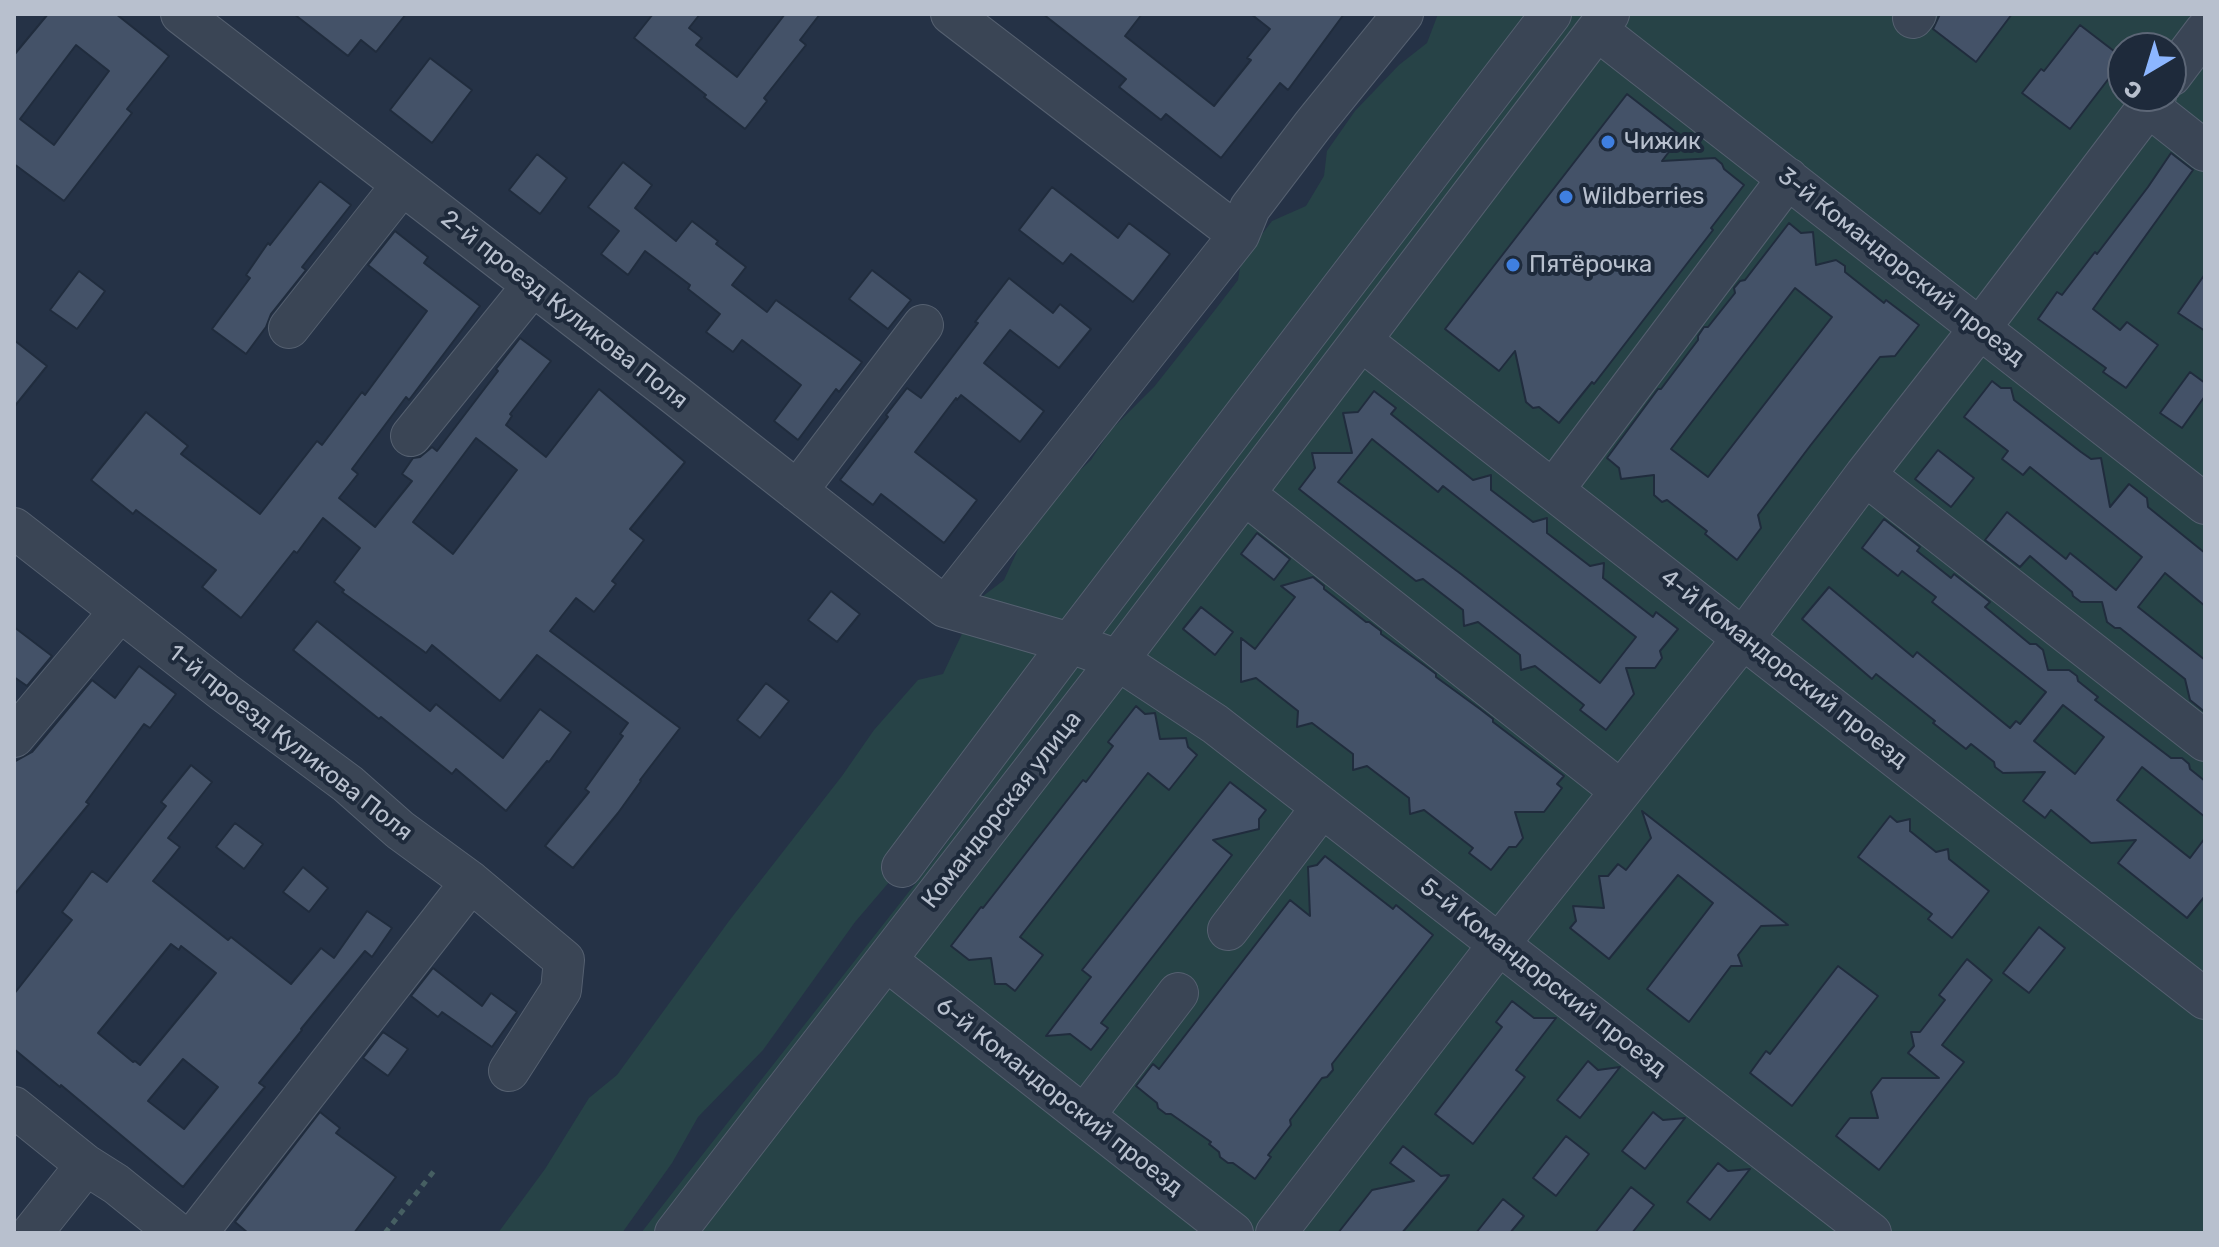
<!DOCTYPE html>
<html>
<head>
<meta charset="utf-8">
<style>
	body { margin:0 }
	#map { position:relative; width:2219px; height:1247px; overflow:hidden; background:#253246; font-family:Rubik,sans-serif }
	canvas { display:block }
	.frame { position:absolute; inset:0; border:16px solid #b8c0ce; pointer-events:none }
	.north { position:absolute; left:2107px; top:32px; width:80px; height:80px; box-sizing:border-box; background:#1e2a3b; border:2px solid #5c6676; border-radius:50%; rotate:218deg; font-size:22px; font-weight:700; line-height:32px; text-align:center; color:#b8c0ce }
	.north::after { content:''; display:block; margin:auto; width:28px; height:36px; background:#8cb6ff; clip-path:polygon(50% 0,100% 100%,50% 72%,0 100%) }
</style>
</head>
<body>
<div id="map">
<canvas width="2219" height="1247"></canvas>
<div class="frame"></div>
<div class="north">С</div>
</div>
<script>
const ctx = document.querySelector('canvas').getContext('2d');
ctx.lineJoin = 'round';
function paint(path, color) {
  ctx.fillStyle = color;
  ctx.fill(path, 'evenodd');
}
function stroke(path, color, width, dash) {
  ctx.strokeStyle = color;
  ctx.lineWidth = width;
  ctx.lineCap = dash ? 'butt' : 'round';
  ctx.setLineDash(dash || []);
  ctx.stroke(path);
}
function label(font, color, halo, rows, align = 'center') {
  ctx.font = font + ' Rubik,sans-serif';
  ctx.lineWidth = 8;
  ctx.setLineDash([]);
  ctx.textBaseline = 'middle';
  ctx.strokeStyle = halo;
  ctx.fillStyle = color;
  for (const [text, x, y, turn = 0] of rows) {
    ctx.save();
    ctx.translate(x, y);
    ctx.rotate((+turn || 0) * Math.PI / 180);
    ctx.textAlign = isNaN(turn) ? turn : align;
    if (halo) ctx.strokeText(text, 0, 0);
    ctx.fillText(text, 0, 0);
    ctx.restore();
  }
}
paint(new Path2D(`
	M1438 14H2205V1233H641L937 856 1519 62 902 867 855 922 763 1050 698 1117 672 1163 622 1233H498L545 1169 589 1098 617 1075 729 921 842 776 874 730 918 680 943 674 978 600 1004 580 1026 532 1063 486 1091 460 1110 431 1154 387 1215 310 1238 280 1241 262 1272 221 1306 206 1324 176 1327 151 1355 111 1399 65 1427 43ZM2123 48H2171V96H2123Z`), '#274347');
const building = new Path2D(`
	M48 14H116L169 56 127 109 132 113 64 201 14 164V55ZM76 45 109 71 54 145 20 119Z
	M294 14H406L376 52 361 40 348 56Z
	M653 14H700L689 28 702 38 696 45 737 77 785 14H820L800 40 806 45 764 98 767 101 745 129 704 97 706 95 634 38Z
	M1043 14H1142L1125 36 1214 106 1251 60 1247 58 1270 29 1251 14H1344L1288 90 1280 83 1221 158 1166 114 1161 120 1119 87 1126 79Z
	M1940 14H2012L1976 62 1933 29Z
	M2080 25 2123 58V60L2070 129 2022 93 2041 69 2044 71Z
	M430 58 472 90 432 143 390 110Z
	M1627 94 1681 136 1662 161 1715 158 1722 164 1724 169 1744 185 1711 228 1713 230 1594 384 1592 382 1559 423 1539 407 1533 408 1526 402 1515 351 1499 371 1445 329Z
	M2171 153 2193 170 2093 309 2120 330 2127 322 2158 345 2126 388 2103 372 2106 368 2038 319 2057 292 2062 295 2095 252 2097 254 2148 187Z
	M537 154 567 178 540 214 509 190Z
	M623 162 652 185 635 208 676 241 692 221 718 241 716 244 746 267 732 285 767 312 776 300 862 362 839 392 836 389 798 440 774 421 801 385 742 340 733 352 706 332 720 314 688 289 690 285 645 251 628 275 601 254 619 231 588 207Z
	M320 181 351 205 302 267 306 270 271 314 266 327 246 354 212 329 250 278 246 275 268 243 270 245Z
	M1052 187 1118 238 1129 223 1170 254 1133 302 1071 254 1063 264 1019 230Z
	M1789 223 1801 233 1813 232 1816 265 1836 260 1845 266V272L1884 303 1886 300 1919 325 1895 356 1880 357 1810 446 1758 515 1761 528 1737 560 1705 534 1707 531 1667 500 1662 502 1654 495V475L1621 479 1619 468 1607 458 1658 389H1661L1698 340V336L1704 327H1708L1735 293 1734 288 1740 281 1745 280ZM1795 288 1832 317 1708 477 1671 449Z
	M395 231 428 257 424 263 480 306 409 400 406 397 352 469 358 474 339 498 375 527 412 481 402 474 413 458 420 457 432 447 437 451 498 371 496 369 520 338 551 361 510 414 512 416 506 425 546 457 599 389 685 462 630 529 644 540 612 581 616 584 594 612 576 598 550 631 680 728 640 780 641 781 618 813 573 868 545 846 589 792 585 789 623 736 620 734 628 723 537 655 500 701 432 645 426 653 342 592 344 590 334 582 360 548 323 518 297 553 294 551 241 618 202 587 216 570 136 510 133 514 91 480 146 412 188 446 181 454 260 514 317 441 322 445 362 392 365 395 427 311 368 265ZM476 438 517 470 453 554 413 522Z
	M872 270 911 300 888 329 849 299Z
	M79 271 105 291 77 329 50 310Z
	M2205 274V331L2178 313Z
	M1009 278 1053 313 1060 304 1091 329 1059 368 1010 330 984 363 1044 411 1020 442 961 395 957 400 956 398 915 452 977 500 944 543 881 494 873 505 840 480 888 417 886 415 907 388 921 398 978 323 975 322Z
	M14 340 47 366 14 407Z
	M2190 372 2205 383V396L2182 428 2160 413Z
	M1992 381 2001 388H2011L2014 400 2081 452 2091 459 2101 458 2110 507 2129 484 2147 498 2148 507 2205 553V606L2165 573 2138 607 2205 660V712L2190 700 2185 679 2120 628H2115L2107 622 2102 602H2081L2073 596 2072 592 2030 556 2020 567 1985 540 2007 512 2066 559 2070 553 2116 590 2142 557 2030 467 2023 475 2002 459 2008 451 1964 417Z
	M1374 391 1396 408 1391 414 1473 480 1491 475V490L1533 522 1547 518V533L1590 566 1604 563 1603 578 1653 617 1656 612 1678 629 1660 651 1662 658 1655 668H1626L1634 694 1606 730 1580 710 1584 705 1535 666 1521 670 1520 655 1478 622 1464 626 1463 610 1423 579 1416 581 1299 489 1315 468 1312 453H1352L1343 413 1358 412ZM1372 439 1438 492 1443 486 1636 637 1600 683 1461 574 1338 482Z
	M1938 450 1974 478 1951 507 1915 479Z
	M1884 519 1920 547 1917 551 1951 578 1954 574 1990 602 1985 607 2030 644H2036L2043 650 2048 670H2069L2077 676 2078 681 2098 697 2095 700 2171 758H2182L2189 764 2190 769 2205 781V817L2142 767 2117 800 2190 858 2205 838V896L2187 918 2118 863 2136 840 2091 843 2051 810 2045 818 2023 801 2045 772 2003 773 1995 767 1994 762 1971 744 1966 749 1933 723 1935 721 1876 674 1872 679 1802 619 1829 587 1913 657 1917 652 2010 728 2016 721 2020 724 2046 692 1932 602 1936 597 1902 571 1898 576 1862 548ZM2063 705 2104 737 2075 774 2034 741Z
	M1257 533 1290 559 1274 580 1241 554Z
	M1313 577 1324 586V589L1366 622H1369L1381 631V634L1424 665 1436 674V677L1480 709 1493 719V722L1564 776 1557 784 1562 788 1544 812H1515L1523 838 1516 847H1509L1491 870 1469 853 1473 848 1424 810 1410 814 1409 798 1367 766 1353 770V754L1312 723 1297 727 1298 711 1256 678 1241 682V638L1255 649 1295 597 1281 586Z
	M831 591 860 614 837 642 808 620Z
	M1201 607 1233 632 1215 655 1183 629Z
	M317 621 430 711 436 704 503 758 540 709 571 732 549 762 547 761 506 811 456 769 452 774 381 717 379 719 293 650Z
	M14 627 52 656 27 686 14 677Z
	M139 666 176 694 150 728 144 724 86 802 89 804 14 895V762L32 752 92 680 115 698Z
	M766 683 789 701 760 738 737 720Z
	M1136 706 1145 714 1155 713 1160 739 1186 738 1188 747 1197 755 1169 790 1148 773 1020 937 1043 955 1015 991 1006 984H995L991 958 969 960 951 946 981 907 983 908 1083 780 1086 782 1113 746 1108 742Z
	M191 765 212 782 168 838 180 847 153 881 228 940 231 937 291 984 321 948 334 958 367 911 392 928 372 957 365 951 301 1029 302 1030 259 1083 265 1087 183 1187 61 1085 60 1087 14 1049V994L72 920 62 912 92 871 107 882 166 806 161 802ZM171 944 179 950 181 946 216 973 140 1065 135 1061 133 1062 98 1033ZM183 1059 218 1087 184 1129 148 1101Z
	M1230 782 1266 810 1259 819V829L1213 840 1232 855 1101 1023 1108 1028 1091 1050 1070 1034 1046 1036 1091 977 1082 970Z
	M1642 811 1788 925 1761 926 1738 955 1742 966H1731L1689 1022 1647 989 1713 903 1678 875 1609 959 1570 928 1576 921 1573 906 1604 908 1599 876H1608L1618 864 1626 870 1651 838Z
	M1890 816 1897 822 1910 819V831L1936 852 1948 849 1949 859 1989 891 1952 938 1928 919 1932 914 1858 857Z
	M235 823 263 844 244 869 216 847Z
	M1325 856 1393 909 1396 905 1433 935 1332 1064 1333 1070 1327 1077 1322 1078 1290 1120 1291 1125 1268 1155 1271 1157 1255 1179 1233 1163H1228L1220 1157 1219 1152 1209 1144 1211 1142 1171 1114H1166L1158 1108 1157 1103 1136 1086 1153 1064 1159 1069 1290 900 1310 916 1308 867 1317 865Z
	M303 867 328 888 309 912 283 892Z
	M2039 927 2065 948 2029 993 2003 973Z
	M1967 959 1992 980 1942 1045 1964 1062 1879 1170 1836 1136 1850 1118H1878L1871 1092 1882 1078H1939L1908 1053 1914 1046 1911 1032H1920L1945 1000 1939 995Z
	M1838 966 1878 996 1792 1106 1750 1073 1766 1051 1770 1054Z
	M433 968 482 1006 491 993 517 1012 492 1047 442 1012 438 1017 411 996Z
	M1512 1001 1534 1018H1556L1516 1070 1525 1077 1473 1144 1435 1114 1502 1027 1496 1022Z
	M383 1032 408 1049 388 1076 363 1058Z
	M1588 1061 1598 1070 1620 1067 1580 1118 1557 1100Z
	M320 1112 340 1128 336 1133 396 1177 354 1233H248L235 1222Z
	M1653 1112 1663 1120 1685 1118 1645 1169 1622 1151Z
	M1566 1136 1589 1154 1556 1196 1533 1178Z
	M1403 1146 1441 1176 1449 1175 1446 1180 1402 1233H1338L1372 1190 1414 1181 1390 1163Z
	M1718 1163 1728 1171 1750 1169 1710 1220 1687 1202Z
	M1631 1187 1654 1205 1632 1233H1595Z
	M1503 1199 1524 1216 1510 1233H1476Z`);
paint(building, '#445268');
stroke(building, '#202c3d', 2);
const minor = new Path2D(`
	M181 14 674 394 945 607 1070 643 1118 660 1215 724 1871 1233
	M951 14 1239 235
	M1913 18 1916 14
	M1597 30 2205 504
	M2171 76 2205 31
	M2148 106 2205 151
	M289 328 402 185
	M1362 341 2205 999
	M411 436 533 285
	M1865 475 2205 741
	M1554 489 1788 178
	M797 491 923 325
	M1261 507 1621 791
	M14 528 224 692 348 784 400 830 471 882 564 960 561 990 509 1071
	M945 607 1239 235 1250 208 1313 125 1403 14
	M14 737 120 611
	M902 867 1070 643 1551 14
	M1228 930 1322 807
	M886 960 1233 1233
	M14 1107 86 1165 116 1184 177 1233
	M1084 1116 1178 993
	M32 1233 86 1165
	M197 1233 471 882
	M675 1233 1118 660 1609 14
	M1276 1233 1499 944 1744 637 1865 475 1980 328 2156 96`);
stroke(minor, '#556070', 42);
stroke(new Path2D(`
	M385 1233 434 1171`), '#465f62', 5, [6, 6]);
stroke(minor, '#3a4555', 40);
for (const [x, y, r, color] of [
	[1608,142,8,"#3f7fe0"],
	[1566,197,8,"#3f7fe0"],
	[1513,265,8,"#3f7fe0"]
]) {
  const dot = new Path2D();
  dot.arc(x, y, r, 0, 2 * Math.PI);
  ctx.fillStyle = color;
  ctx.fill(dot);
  stroke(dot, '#1e2a3b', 3);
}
label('24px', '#b8c0ce', '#1e2a3b', [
	["Чижик",1624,142],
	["Wildberries",1582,197],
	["Пятёрочка",1529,265]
], 'left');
label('24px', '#b8c0ce', '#1e2a3b', [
	["3-й Командорский проезд",1901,267,38],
	["2-й проезд Куликова Поля",564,310,38],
	["4-й Командорский проезд",1784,669,38],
	["1-й проезд Куликова Поля",290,743,38],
	["Командорская улица",1002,810,-52],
	["5-й Командорский проезд",1543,978,38],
	["6-й Командорский проезд",1059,1097,38]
]);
</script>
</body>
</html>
